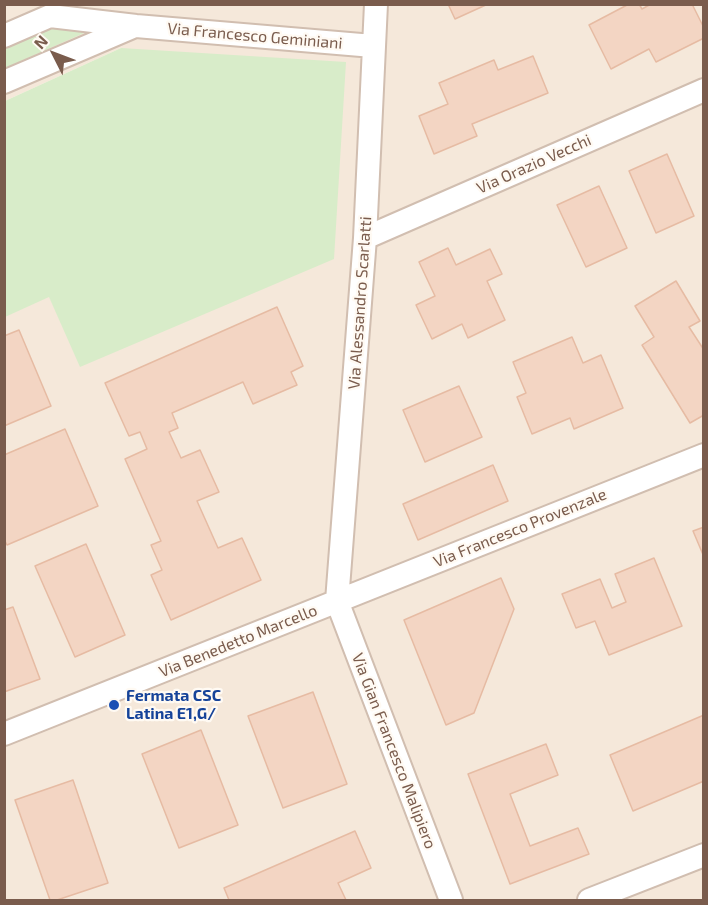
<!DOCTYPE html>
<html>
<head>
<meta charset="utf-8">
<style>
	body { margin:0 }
	#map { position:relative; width:708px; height:905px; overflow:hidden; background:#fdf6ec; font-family:"Exo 2",sans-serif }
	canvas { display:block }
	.frame { position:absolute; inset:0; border:6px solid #7a5c4d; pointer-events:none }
	.north { position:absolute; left:24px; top:24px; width:60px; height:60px; -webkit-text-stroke:4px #fffaf3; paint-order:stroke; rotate:312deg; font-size:16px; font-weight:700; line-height:24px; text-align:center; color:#7a5c4d }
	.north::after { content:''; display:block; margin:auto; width:21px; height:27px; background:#7a5c4d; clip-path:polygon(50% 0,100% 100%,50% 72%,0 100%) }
</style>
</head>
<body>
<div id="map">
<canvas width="708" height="905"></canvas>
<div class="frame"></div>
<div class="north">N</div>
</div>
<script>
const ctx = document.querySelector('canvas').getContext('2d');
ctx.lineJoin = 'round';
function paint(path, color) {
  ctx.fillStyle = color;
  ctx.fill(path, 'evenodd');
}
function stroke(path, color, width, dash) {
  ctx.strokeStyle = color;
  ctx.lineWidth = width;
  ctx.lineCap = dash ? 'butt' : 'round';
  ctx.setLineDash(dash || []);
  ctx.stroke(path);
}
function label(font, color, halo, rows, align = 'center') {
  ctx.font = font + ' "Exo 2",sans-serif';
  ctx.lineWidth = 4.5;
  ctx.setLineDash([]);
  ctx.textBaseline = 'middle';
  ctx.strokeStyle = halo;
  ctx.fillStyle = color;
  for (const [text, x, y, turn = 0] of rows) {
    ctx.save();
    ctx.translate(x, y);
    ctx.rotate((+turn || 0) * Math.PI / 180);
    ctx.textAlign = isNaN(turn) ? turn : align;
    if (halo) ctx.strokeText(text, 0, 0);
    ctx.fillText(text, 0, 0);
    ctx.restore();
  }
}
paint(new Path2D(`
	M5 5H703V900H5L4 142 50 298 81 367 121 48 5 101Z`), '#f5e8da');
paint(new Path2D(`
	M52 26 91 30 5 68V46Z
	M121 48 346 62 334 259 80 367 49 297 5 317V101Z`), '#d8ecc9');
const building = new Path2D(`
	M448 4H488L455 19Z
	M629 4H639L642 9 651 4H692L704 28V38L656 62 649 49 611 69 589 25Z
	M533 56 548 93 472 124 477 136 434 154 419 116 448 104 439 83 494 60 498 70Z
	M667 154 694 216 656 233 629 171Z
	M599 186 627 248 586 267 557 205Z
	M448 248 456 265 490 249 502 274 487 281 505 320 468 338 462 324 432 339 416 305 435 296 419 262Z
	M676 281 700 321 689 327 704 350V415L690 423 642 345 654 337 635 306Z
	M277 307 303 366 291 372 297 385 253 404 243 382 172 413 178 428 169 432 181 458 200 450 219 492 197 501 218 548 242 538 261 580 171 620 151 575 162 570 151 545 161 541 125 459 147 449 140 432 129 436 105 383Z
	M19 330 51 406 4 426V336Z
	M572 337 583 363 601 355 623 408 574 429 570 418 532 434 517 397 526 393 513 362Z
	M459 386 482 437 425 462 403 410Z
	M65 429 98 506 7 545 4 539V455Z
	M493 465 508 501 418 540 403 504Z
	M704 527V557L693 531Z
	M86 544 125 635 75 657 35 566Z
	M654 558 682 626 609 655 595 621 576 628 562 594 600 579 612 608 626 602 615 574Z
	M501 578 514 609 474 713 446 725 404 620Z
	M13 607 40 679 4 692V610Z
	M313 692 347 784 283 808 248 716Z
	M704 715V781L633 811 610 755Z
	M201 730 238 825 179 848 142 754Z
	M546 744 558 775 510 794 530 846 578 828 589 854 510 884 468 774Z
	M73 780 108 883 57 900H50L15 800Z
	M355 831 371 868 338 883 346 900H229L224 888Z`);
paint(building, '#f3d5c3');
stroke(building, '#e6bba3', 1.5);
const minor = new Path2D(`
	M376 4 365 238 337 601 451 900
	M4 36 50 16 136 26 373 46
	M4 82 135 26
	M365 238 704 90
	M4 734 704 455
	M589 900 704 855`);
stroke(minor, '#d1beb0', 26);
stroke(minor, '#fff', 22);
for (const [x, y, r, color] of [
	[114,705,6,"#1a4fb4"]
]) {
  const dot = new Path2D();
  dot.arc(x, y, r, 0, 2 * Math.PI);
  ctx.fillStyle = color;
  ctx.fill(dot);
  stroke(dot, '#fffaf3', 2);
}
label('16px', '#7a5c4d', '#fffaf3', [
	["Via Francesco Geminiani",255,36,5],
	["Via Orazio Vecchi",534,164,-24],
	["Via Alessandro Scarlatti",360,303,-86],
	["Via Francesco Provenzale",520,528,-22],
	["Via Benedetto Marcello",238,641,-22],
	["Via Gian Francesco Malipiero",394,751,69]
]);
label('bold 16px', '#164399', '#fffaf3', [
	["Fermata CSC",126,696],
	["Latina E1,G/",126,714]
], 'left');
</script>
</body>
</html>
